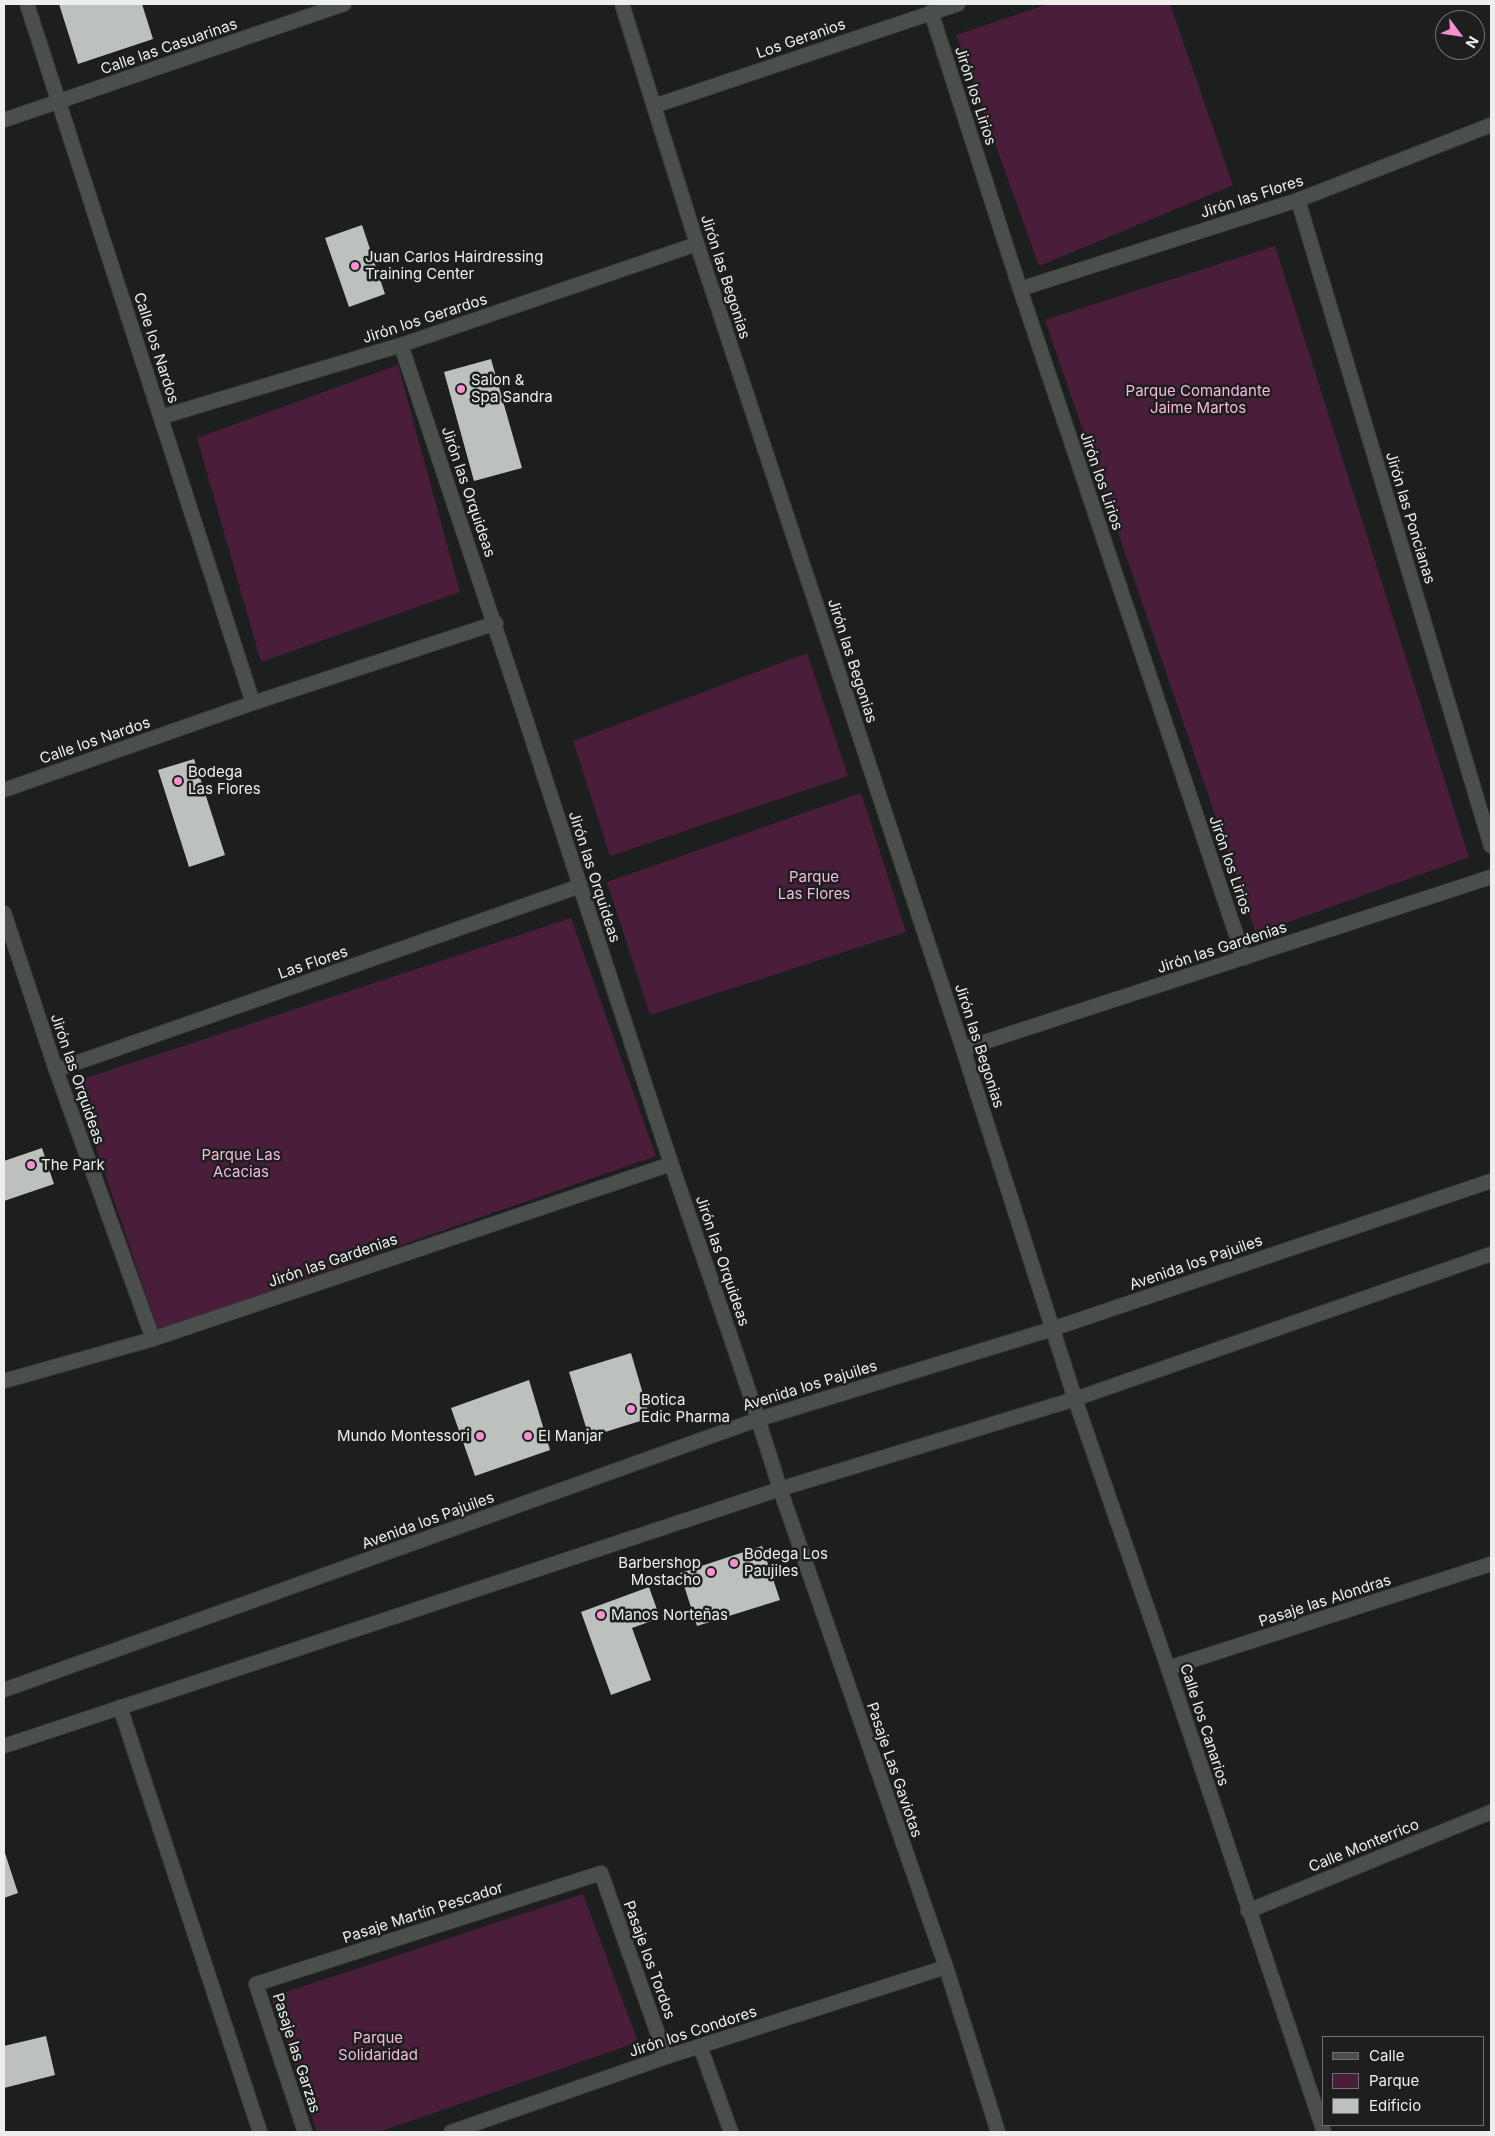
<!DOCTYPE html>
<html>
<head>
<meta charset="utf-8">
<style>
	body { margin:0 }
	#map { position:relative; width:1495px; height:2136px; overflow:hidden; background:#1c1f1d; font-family:Inter,sans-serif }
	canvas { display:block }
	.frame { position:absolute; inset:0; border:5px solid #edefed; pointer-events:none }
	.legend { position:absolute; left:1322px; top:2036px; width:162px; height:90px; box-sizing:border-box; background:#1c1f1d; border:1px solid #707270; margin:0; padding:6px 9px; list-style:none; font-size:15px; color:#edefed }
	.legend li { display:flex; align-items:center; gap:10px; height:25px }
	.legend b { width:25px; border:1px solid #707270 }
	.north { position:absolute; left:1435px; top:10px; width:50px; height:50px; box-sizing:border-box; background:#1c1f1d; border:1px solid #707270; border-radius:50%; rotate:121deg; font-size:14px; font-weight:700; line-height:20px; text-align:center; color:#edefed }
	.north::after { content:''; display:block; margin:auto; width:18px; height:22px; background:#f690d0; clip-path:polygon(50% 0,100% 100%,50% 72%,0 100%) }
</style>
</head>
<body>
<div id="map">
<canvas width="1495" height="2136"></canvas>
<div class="frame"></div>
<ul class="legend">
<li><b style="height:6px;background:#4b4f4c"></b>Calle</li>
<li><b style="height:14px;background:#4a1e3b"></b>Parque</li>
<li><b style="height:14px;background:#bdc1be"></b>Edificio</li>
</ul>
<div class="north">N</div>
</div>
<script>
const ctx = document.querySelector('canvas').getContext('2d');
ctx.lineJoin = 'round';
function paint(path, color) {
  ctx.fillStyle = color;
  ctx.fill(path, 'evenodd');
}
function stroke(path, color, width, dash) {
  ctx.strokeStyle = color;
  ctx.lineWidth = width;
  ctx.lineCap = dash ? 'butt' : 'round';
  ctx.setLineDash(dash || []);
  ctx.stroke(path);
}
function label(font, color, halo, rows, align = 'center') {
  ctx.font = font + ' Inter,sans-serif';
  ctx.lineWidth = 5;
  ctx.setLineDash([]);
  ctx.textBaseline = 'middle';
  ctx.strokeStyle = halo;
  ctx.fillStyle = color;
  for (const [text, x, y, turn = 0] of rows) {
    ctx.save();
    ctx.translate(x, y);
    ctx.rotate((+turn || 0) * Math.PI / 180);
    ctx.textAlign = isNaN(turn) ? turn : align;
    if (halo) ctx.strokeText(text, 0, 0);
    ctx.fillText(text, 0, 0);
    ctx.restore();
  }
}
paint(new Path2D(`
	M1048 4H1170L1233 185 1039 266 956 35Z
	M1275 246 1469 857 1256 934 1045 320Z
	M398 365 460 592 261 662 197 438Z
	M807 653 848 776 610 856 573 741Z
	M861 793 906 932 650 1015 607 882Z
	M571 918 656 1156 158 1330 74 1082Z
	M583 1894 638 2042 379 2132H317L271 1997Z`), '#4a1e3b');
paint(new Path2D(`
	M59 4H142L153 39 78 64Z
	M362 225 385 294 349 307 325 238Z
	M491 359 522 468 474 481 444 372Z
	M194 759 225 855 189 867 158 770Z
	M42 1148 54 1184 4 1201V1161Z
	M631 1353 650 1418 589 1437 569 1372Z
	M529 1380 550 1450 475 1476 451 1408Z
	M762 1546 780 1600 697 1626 680 1573Z
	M649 1587 660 1618 632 1628 651 1680 611 1695 581 1612Z
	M4 1850 18 1893 4 1898Z
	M46 2036 55 2075 4 2088V2046Z`), '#bdc1be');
const pedestrian = new Path2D(`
	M120 1707 260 2132
	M700 2046 731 2132`);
const minor = new Path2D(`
	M27 4 253 703
	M622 4 697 244 963 1049 1075 1399 1168 1668 1324 2132
	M931 12 1020 289 1244 958
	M654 106 958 4
	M4 120 344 4
	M1298 200 1491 846
	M1020 289 1298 200 1491 125
	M401 345C488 601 571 858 655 1115 696 1240 742 1363 780 1489L946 1967 998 2132
	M161 417 401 345 697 244
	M4 790 253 703 496 623
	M4 913 56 1070 153 1339
	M963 1049 1491 877
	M56 1070 580 886
	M4 1381 153 1339 671 1164
	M1168 1668 1491 1564
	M1248 1911 1491 1812
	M305 2132 256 1984 601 1873 666 2057
	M451 2132 666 2057 946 1967`);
const tertiary = new Path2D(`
	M4 1690 759 1419 1052 1329 1491 1181
	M4 1746 780 1489 1075 1399 1491 1254`);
stroke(pedestrian, '#3a3c3a', 16);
stroke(minor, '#3a3c3a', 16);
stroke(tertiary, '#3a3c3a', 16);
stroke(pedestrian, '#4b4f4c', 14);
stroke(minor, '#4b4f4c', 14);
stroke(tertiary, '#4b4f4c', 14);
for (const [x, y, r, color] of [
	[355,266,5,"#f690d0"],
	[461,389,5,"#f690d0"],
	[178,781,5,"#f690d0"],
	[31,1165,5,"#f690d0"],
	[631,1409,5,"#f690d0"],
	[480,1436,5,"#f690d0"],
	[528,1436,5,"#f690d0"],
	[734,1563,5,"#f690d0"],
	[711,1572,5,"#f690d0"],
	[601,1615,5,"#f690d0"]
]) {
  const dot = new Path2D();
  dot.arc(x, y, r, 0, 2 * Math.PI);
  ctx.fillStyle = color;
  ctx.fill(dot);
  stroke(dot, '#1c1f1d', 2);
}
label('15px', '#edefed', '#1c1f1d', [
	["Los Geranios",801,39,-19],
	["Calle las Casuarinas",169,47,-19],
	["Jirón los Lirios",975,96,72],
	["Jirón las Flores",1252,197,-18],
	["Jirón las Begonias",725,277,72],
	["Jirón los Gerardos",425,319,-18],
	["Calle los Nardos",156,348,72],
	["Jirón los Lirios",1101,481,71],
	["Jirón las Orquideas",468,492,71],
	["Jirón las Poncianas",1410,518,73],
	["Jirón las Begonias",852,661,72],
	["Calle los Nardos",95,741,-19],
	["Jirón los Lirios",1230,865,71],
	["Jirón las Orquideas",594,877,72],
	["Jirón las Gardenias",1222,948,-18],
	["Las Flores",313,963,-19],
	["Jirón las Begonias",979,1046,72],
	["Jirón las Orquideas",77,1079,71],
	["Jirón las Gardenias",333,1261,-19],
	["Jirón las Orquideas",722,1261,71],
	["Avenida los Pajuiles",1196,1263,-19],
	["Avenida los Pajuiles",810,1386,-17],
	["Avenida los Pajuiles",428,1521,-20],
	["Pasaje las Alondras",1325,1601,-18],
	["Calle los Canarios",1204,1725,72],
	["Pasaje Las Gaviotas",894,1770,71],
	["Calle Monterrico",1364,1846,-22],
	["Pasaje Martín Pescador",423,1913,-18],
	["Pasaje los Tordos",649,1960,70],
	["Jirón los Condores",693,2032,-18],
	["Pasaje las Garzas",296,2053,72]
]);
label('15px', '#edefed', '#1c1f1d', [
	["Juan Carlos Hairdressing",365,257],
	["Training Center",365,274],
	["Salon &",471,380],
	["Spa Sandra",471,397],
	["Bodega",188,772],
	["Las Flores",188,789],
	["The Park",41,1165],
	["Botica",641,1400],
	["Edic Pharma",641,1417],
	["Mundo Montessori",470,1436,"right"],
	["El Manjar",538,1436],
	["Bodega Los",744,1554],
	["Paujiles",744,1571],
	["Barbershop",701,1563,"right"],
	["Mostacho",701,1580,"right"],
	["Manos Norteñas",611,1615]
], 'left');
label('15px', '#f7b7de', '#1c1f1d', [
	["Parque Comandante",1198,391],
	["Jaime Martos",1198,408],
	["Parque",814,877],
	["Las Flores",814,894],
	["Parque Las",241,1155],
	["Acacias",241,1172],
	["Parque",378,2038],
	["Solidaridad",378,2055]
]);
</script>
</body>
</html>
